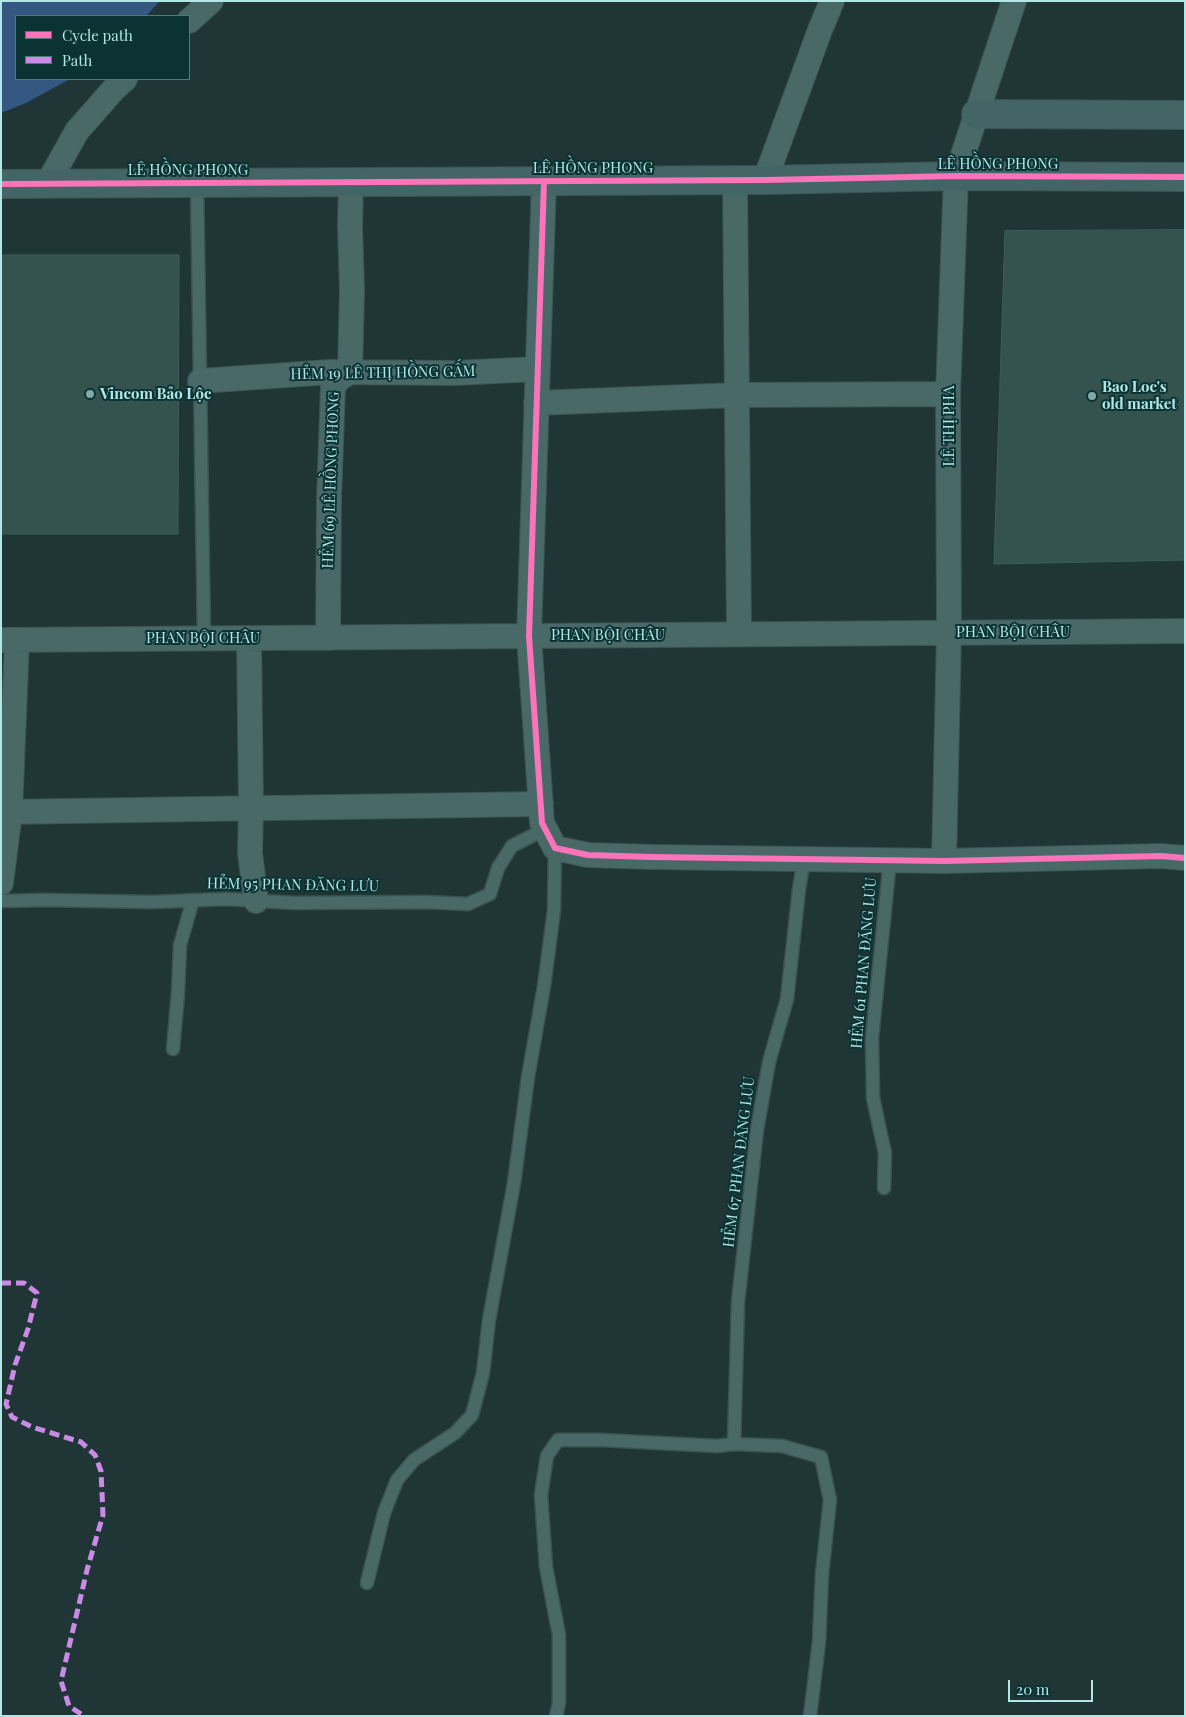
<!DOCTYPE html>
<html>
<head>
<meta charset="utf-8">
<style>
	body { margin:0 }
	#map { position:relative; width:1186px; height:1717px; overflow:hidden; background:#203535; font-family:"Playfair Display",serif }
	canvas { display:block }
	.frame { position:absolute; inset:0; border:2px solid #b2e7e5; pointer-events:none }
	.legend { position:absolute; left:15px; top:15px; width:175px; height:65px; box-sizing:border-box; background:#0b3333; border:1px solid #4e7b7a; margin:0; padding:6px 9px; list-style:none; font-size:15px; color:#b2e7e5 }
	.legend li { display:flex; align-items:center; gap:10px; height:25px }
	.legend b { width:25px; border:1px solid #4e7b7a }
	.scale { position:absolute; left:1008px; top:1680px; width:85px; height:22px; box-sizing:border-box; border:2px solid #b2e7e5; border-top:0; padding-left:6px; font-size:15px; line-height:18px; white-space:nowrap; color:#b2e7e5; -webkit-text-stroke:4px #0b3333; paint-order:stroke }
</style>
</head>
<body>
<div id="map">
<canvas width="1186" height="1717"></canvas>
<div class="frame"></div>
<ul class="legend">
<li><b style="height:6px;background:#fb73b8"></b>Cycle path</li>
<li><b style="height:6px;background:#ca8be6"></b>Path</li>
</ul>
<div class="scale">20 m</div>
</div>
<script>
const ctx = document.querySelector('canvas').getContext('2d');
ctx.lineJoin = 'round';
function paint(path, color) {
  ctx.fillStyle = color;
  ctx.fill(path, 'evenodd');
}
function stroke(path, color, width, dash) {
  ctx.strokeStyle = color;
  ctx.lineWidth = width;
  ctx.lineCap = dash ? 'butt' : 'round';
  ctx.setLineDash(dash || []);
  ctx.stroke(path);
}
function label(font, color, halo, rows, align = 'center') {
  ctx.font = font + ' "Playfair Display",serif';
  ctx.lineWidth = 4;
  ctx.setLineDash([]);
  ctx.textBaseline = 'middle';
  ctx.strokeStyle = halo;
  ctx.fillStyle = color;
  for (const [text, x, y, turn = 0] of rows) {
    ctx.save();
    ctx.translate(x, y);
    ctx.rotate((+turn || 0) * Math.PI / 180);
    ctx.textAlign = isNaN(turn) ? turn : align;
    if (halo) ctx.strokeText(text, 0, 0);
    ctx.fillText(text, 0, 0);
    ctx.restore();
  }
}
paint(new Path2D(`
	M1 1H160L146 16H16V79H70L26 103 1 113Z`), '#345882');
const building = new Path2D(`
	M1185 230V560L994 564 1005 231Z
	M1 255H179L178 534H1Z`);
paint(building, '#34524e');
stroke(building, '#3b5f5a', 1);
const lane = new Path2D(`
	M197 183 204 638
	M1 901 45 900 152 902 226 899 295 903 426 902 468 904 490 894 498 868 512 846 545 829
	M173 1049 178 993 180 945 193 900
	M884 1188 885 1153 873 1098 872 1038 890 860
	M734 1444 738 1302 757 1130 769 1062 787 999 799 889 804 859
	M367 1583 384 1513 397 1480 414 1460 455 1433 472 1415 483 1373 489 1320 514 1183 528 1077 544 986 554 910 555 848
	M556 1716 559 1703V1635L546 1567 541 1495 547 1456 558 1440H601L717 1446 734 1444 782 1446 821 1457 830 1500 822 1574 819 1642 810 1716`);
const street = new Path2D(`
	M189 21 211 1
	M735 180 739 634
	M765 180 820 30 832 1
	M544 181 529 636 542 823 555 848 588 855 652 857 944 861 1161 856 1185 858
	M48 183 77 131 114 89 125 79
	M200 381 330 372 455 373 537 369
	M536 403 737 395 948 394
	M249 638 251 808 250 853 256 901
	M328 638 329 499 333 386 340 378 350 372 352 290 350 226 351 182
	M1 640 1185 631
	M1 812 541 804
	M944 861 949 633 948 394 956 176 1014 1
	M1 883 10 812 17 640`);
const secondary = new Path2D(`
	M976 114 1185 115
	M1 184 765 180 956 176 1185 177`);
stroke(lane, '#3b5453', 15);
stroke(street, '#3b5453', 26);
stroke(secondary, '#3b5453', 30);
stroke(lane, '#496969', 12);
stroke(street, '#496969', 24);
stroke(secondary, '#436565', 28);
stroke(new Path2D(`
	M1 1283H24L37 1293 28 1329 15 1365 6 1404 12 1417 32 1427 81 1442 95 1455 101 1471 103 1515 87 1570 61 1681 69 1706 84 1716`), '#ca8be6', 5, [10, 5]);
stroke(new Path2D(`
	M544 181 529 636 542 823 555 848 588 855 652 857 944 861 1161 856 1185 858
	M1 184 765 180 956 176 1185 177`), '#fb73b8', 6);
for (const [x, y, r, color] of [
	[90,394,5,"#7fa9a7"],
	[1092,396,5,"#7fa9a7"]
]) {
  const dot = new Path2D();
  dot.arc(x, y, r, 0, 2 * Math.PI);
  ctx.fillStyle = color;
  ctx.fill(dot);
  stroke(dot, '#0b3333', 2);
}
label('15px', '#b2e7e5', '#0b3333', [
	["LÊ HỒNG PHONG",998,164],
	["LÊ HỒNG PHONG",593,168],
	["LÊ HỒNG PHONG",188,170],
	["HẺM 19 LÊ THỊ HỒNG GẤM",383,373,-1],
	["LÊ THỊ PHA",949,426,-90],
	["HẺM 69 LÊ HỒNG PHONG",331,480,-88],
	["PHAN BỘI CHÂU",1013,632],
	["PHAN BỘI CHÂU",608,635],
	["PHAN BỘI CHÂU",203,638],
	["HẺM 95 PHAN ĐĂNG LƯU",293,885,1],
	["HẺM 61 PHAN ĐĂNG LƯU",864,963,-85],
	["HẺM 67 PHAN ĐĂNG LƯU",739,1162,-83]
]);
label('bold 15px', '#b2e7e5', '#0b3333', [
	["Bao Loc's",1102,387],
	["old market",1102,404],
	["Vincom Bảo Lộc",100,394]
], 'left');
</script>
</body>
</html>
